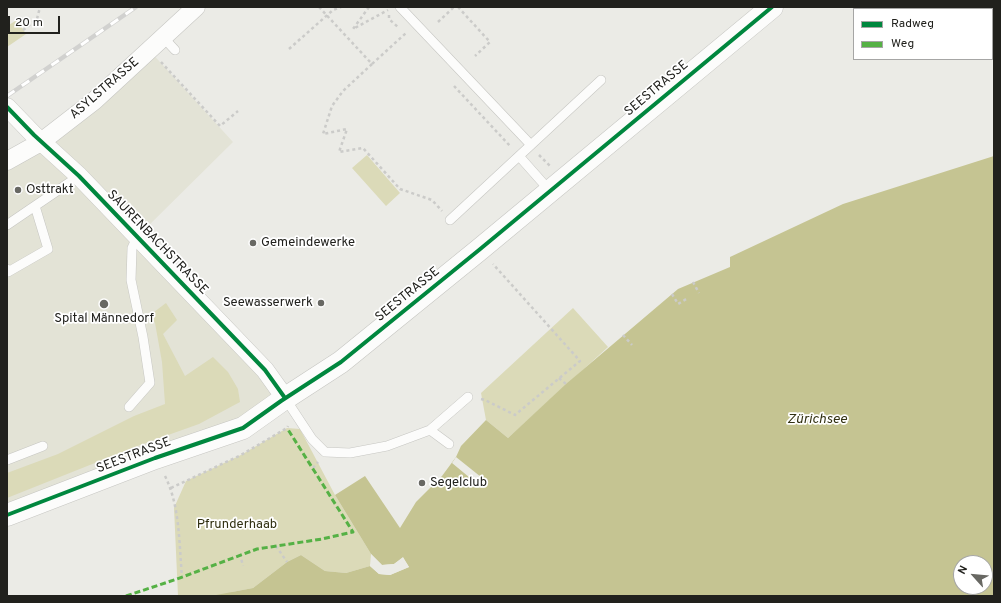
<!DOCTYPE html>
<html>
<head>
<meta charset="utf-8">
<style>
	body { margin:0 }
	#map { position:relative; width:1001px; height:603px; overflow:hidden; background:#ebebe6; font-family:Overpass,sans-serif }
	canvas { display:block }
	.frame { position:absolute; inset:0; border:8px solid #21211d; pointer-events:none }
	.legend { position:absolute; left:853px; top:8px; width:140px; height:52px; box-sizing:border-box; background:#fff; border:1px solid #a6a6a5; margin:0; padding:5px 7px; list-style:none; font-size:12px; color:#21211d }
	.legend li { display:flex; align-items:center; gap:8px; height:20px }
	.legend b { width:20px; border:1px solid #a6a6a5 }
	.north { position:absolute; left:953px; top:555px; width:40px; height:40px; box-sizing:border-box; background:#fff; border:1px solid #a6a6a5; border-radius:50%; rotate:297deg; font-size:11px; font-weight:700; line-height:16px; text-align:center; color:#21211d }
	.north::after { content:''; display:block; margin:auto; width:14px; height:18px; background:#686863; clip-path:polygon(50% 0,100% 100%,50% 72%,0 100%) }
	.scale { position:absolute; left:8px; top:16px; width:52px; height:18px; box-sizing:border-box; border:2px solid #21211d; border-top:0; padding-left:5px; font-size:12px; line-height:14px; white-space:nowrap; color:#21211d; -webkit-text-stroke:3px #fff; paint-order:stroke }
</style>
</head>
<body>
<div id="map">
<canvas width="1001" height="603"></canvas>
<div class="frame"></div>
<ul class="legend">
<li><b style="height:5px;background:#00873e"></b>Radweg</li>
<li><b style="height:5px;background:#55b145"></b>Weg</li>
</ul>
<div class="north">N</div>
<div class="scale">20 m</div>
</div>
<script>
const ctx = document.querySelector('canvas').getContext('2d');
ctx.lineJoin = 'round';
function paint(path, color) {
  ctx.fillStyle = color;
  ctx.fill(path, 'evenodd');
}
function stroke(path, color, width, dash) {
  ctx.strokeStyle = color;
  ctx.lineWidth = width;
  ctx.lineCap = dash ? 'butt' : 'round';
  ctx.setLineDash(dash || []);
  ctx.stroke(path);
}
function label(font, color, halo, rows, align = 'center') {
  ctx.font = font + ' Overpass,sans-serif';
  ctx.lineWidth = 3.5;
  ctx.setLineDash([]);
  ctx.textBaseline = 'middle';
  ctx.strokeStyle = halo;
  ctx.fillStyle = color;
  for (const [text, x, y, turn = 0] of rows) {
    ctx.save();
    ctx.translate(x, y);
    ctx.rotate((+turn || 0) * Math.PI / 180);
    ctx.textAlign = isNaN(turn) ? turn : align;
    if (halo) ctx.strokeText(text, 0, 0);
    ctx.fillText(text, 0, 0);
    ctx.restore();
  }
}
paint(new Path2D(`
	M149 50 233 142 137 237 285 398 243 428 7 515V161Z`), '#e3e3d6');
paint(new Path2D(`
	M908 7H970L971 9H910Z
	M17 20 26 34 7 47V26Z
	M367 155 400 193 386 206 352 168Z
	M166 303 177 320 163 334 185 376 213 357 228 372 238 389 240 402 199 424 140 445 7 498V473L58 454 134 416 165 404 162 362 155 323 150 315Z
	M573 308 608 347 508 438 486 420 481 393Z
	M287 428 300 429 335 495 371 554 370 566 346 573 325 571 301 555 287 562 253 588 232 592 233 596H178L174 508 186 481 241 455Z`), '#dbdab8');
paint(new Path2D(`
	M994 156V596H211L253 588 287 562 301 555 325 571 346 573 370 566 379 574 390 575 409 567 403 558 394 564 382 565 371 554 335 495 365 476 400 528 416 502 442 476 456 457 461 446 486 420 508 438 566 384 678 289 730 267V257L843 204ZM961 563H985V587H961Z`), '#c5c492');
paint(new Path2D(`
	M456 457 486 481 481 487 452 463Z
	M371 554 382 565 394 564 403 557 409 567 390 575 379 574 370 566V564L380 572 390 573 406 566 402 560 394 565 381 567 371 557Z`), '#ebebe6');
stroke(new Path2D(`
	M983 7 984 9
	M992 22 994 24`), '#c5c492', 5);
const lane = new Path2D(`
	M400 7 531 145
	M163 37 175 50
	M519 156 601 80
	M450 220 519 156 550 191
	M7 225 79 176
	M7 269 8 272 48 249 35 206
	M285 398 312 439 325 452 350 453 387 446 430 430 449 444
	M129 407 150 383 143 337 131 280 132 248 137 237
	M430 430 468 397
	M7 460 43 446`);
const street = new Path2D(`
	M7 107 34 135 79 176 265 370 285 398
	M7 161 41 142 94 101 196 7`);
const primary = new Path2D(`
	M7 515 155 458 243 428 281 401 341 362 479 250 772 7`);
stroke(lane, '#c6c6c2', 10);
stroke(street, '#c6c6c2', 19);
stroke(primary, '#c6c6c2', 23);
stroke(new Path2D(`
	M319 7 372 64 406 33V34
	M369 7 353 29 388 10
	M458 7 490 42 475 56
	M389 15V19L399 28
	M438 22 454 7
	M23 30 37 19 40 7
	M289 49 333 10 341 7
	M161 62 220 126 238 111
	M372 64 343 91 332 106 323 134 347 129 339 152 363 148 400 189 432 200 442 211
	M454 86 511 147
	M539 155 550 166
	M693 282 699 293
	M672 294 678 304 688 298
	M623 335 632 345
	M559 378 566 384
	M481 399 485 400 515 415 580 361 493 264
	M313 468 318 462
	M165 476C180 506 179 543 182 577
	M171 488 241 455 287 428 288 426
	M276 546 287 562
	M240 554 243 566`), '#cbcbc9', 2.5, [3, 3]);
stroke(lane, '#fcfcfb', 9);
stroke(street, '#fcfcfb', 18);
stroke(primary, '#fcfcfb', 22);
const rail = new Path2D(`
	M7 96 136 7`);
stroke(rail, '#d1d1cf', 4.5);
stroke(rail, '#fff', 3, [9]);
stroke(new Path2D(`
	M126 596 177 579 257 549 322 539 353 532 287 428`), '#55b145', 3, [6, 3]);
stroke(new Path2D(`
	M7 107 34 135 79 176 265 370 285 398
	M7 515 155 458 243 428 281 401 341 362 479 250 772 7`), '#00873e', 4);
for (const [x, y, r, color] of [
	[18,190,4,"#686863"],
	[253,243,4,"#686863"],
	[321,303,4,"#686863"],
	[104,304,5,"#686863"],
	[422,483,4,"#686863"]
]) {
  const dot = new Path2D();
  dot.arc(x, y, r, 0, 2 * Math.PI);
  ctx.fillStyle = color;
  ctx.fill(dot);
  stroke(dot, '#fff', 1.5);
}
label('13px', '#21211d', '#fff', [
	["ASYLSTRASSE",105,89,-41],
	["SEESTRASSE",657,89,-40],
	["SAURENBACHSTRASSE",157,243,46],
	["SEESTRASSE",408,295,-39],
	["SEESTRASSE",134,456,-21]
]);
label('13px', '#21211d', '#fff', [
	["Osttrakt",26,190],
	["Gemeindewerke",261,243],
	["Seewasserwerk",313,303,"right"],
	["Spital Männedorf",104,319,"center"],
	["Segelclub",430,483]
], 'left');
label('13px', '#302f10', '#fff', [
	["Pfrunderhaab",237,525]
]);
label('italic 14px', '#323112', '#fff', [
	["Zürichsee",817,420]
]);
</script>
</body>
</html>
